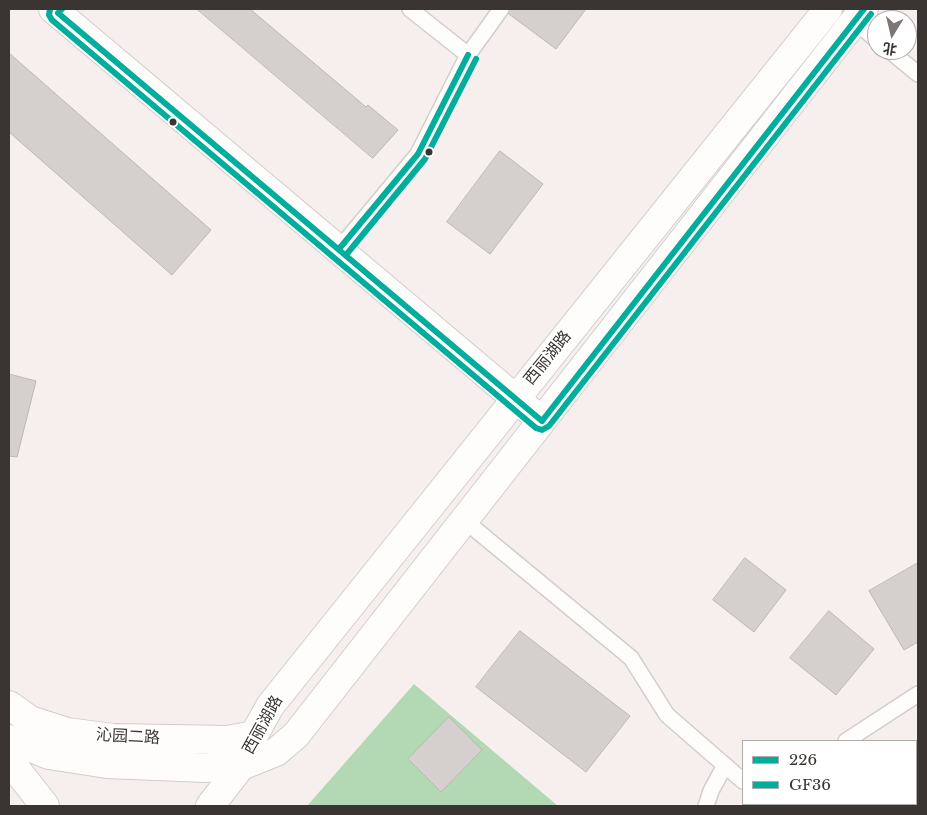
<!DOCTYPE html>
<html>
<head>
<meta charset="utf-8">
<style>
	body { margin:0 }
	#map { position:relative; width:927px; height:815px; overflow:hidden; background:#f6efed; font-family:"Libre Baskerville","Noto Sans SC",serif }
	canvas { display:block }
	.frame { position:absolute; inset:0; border:10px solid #3a3533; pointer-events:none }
	.legend { position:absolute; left:742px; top:740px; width:175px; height:65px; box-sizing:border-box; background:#fff; border:1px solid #b0aead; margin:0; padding:6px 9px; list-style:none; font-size:15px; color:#3a3533 }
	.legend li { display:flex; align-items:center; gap:10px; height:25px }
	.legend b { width:25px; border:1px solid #b0aead }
	.north { position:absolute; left:867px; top:10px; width:50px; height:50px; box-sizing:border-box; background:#fff; border:1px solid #b0aead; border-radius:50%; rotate:189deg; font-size:14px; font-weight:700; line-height:20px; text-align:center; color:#3a3533 }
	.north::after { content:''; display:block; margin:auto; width:18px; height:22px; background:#7c7674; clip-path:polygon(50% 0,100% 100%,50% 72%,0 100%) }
</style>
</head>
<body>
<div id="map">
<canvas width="927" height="815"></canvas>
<div class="frame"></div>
<ul class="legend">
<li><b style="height:6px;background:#01ad9c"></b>226</li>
<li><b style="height:6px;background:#01ad9c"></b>GF36</li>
</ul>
<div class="north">北</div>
</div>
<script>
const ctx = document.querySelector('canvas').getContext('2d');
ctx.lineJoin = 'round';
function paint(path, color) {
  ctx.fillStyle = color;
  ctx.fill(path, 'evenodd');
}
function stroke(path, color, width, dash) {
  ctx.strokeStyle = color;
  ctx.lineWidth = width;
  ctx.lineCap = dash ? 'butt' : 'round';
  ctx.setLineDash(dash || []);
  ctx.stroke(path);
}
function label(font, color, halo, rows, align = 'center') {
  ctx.font = font + ' "Libre Baskerville","Noto Sans SC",serif';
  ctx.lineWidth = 4;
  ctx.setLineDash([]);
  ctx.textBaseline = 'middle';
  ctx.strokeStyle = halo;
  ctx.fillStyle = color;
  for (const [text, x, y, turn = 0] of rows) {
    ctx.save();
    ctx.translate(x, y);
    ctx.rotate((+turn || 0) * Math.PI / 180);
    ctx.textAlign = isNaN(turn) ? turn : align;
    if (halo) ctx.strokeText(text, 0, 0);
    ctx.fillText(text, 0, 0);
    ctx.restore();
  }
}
paint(new Path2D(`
	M414 684 558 806H307Z`), '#b3d9b4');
const building = new Path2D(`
	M197 9H250L366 107 368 105 398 130 373 158Z
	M510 9H586L556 49 509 14Z
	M9 53 211 230 172 275 9 132Z
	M500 151 543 184 490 254 447 222Z
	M9 374 36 381 17 457 9 456Z
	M745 558 786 590 754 632 713 600Z
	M918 563V642L904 650 869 591Z
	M829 611 874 649 836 695 790 658Z
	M520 631 630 716 586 772 476 687Z
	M449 717 482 750 441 792 408 759Z`);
paint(building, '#d5d0ce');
stroke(building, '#bcb7b5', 1);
const service = new Path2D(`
	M410 9 468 55 501 9
	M854 21 877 40
	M889 50 918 74
	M339 249 418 154 468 55
	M464 520 631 658 667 715 743 781
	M846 741 918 694
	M766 804 768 806
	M706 806 711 791 725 765`);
const minor = new Path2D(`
	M9 760 45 806
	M210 806 241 766`);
const tertiary = new Path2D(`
	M53 9 529 410
	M9 705 30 720 67 732 113 738 228 740 254 735
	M9 739 49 755 107 764 205 768 241 766 276 752 296 735 864 9
	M241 766 254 735 270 706 828 9`);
stroke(service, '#d3cdcb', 18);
stroke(minor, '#d3cdcb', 30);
stroke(tertiary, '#d3cdcb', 30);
stroke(service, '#fefdfc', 15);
stroke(minor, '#fefdfc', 28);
stroke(tertiary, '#fefdfc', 28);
stroke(new Path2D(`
	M62 9 58 13 542 421 864 9
	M339 249 418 154 468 55`), '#01ad9c', 6);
stroke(new Path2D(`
	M50 9 49 15 52 20 536 428 542 430 549 426 871 14
	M346 255 425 159 476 59`), '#01ad9c', 6);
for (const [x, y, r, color] of [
	[173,122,4.5,"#3a3533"],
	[429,152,4.5,"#3a3533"]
]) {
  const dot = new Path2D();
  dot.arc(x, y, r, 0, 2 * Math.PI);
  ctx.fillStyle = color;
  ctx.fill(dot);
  stroke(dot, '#fff', 2);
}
label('16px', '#3a3533', '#fff', [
	["西丽湖路",548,358,-51],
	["西丽湖路",263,725,-61],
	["沁园二路",128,737,3]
]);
</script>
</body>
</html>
